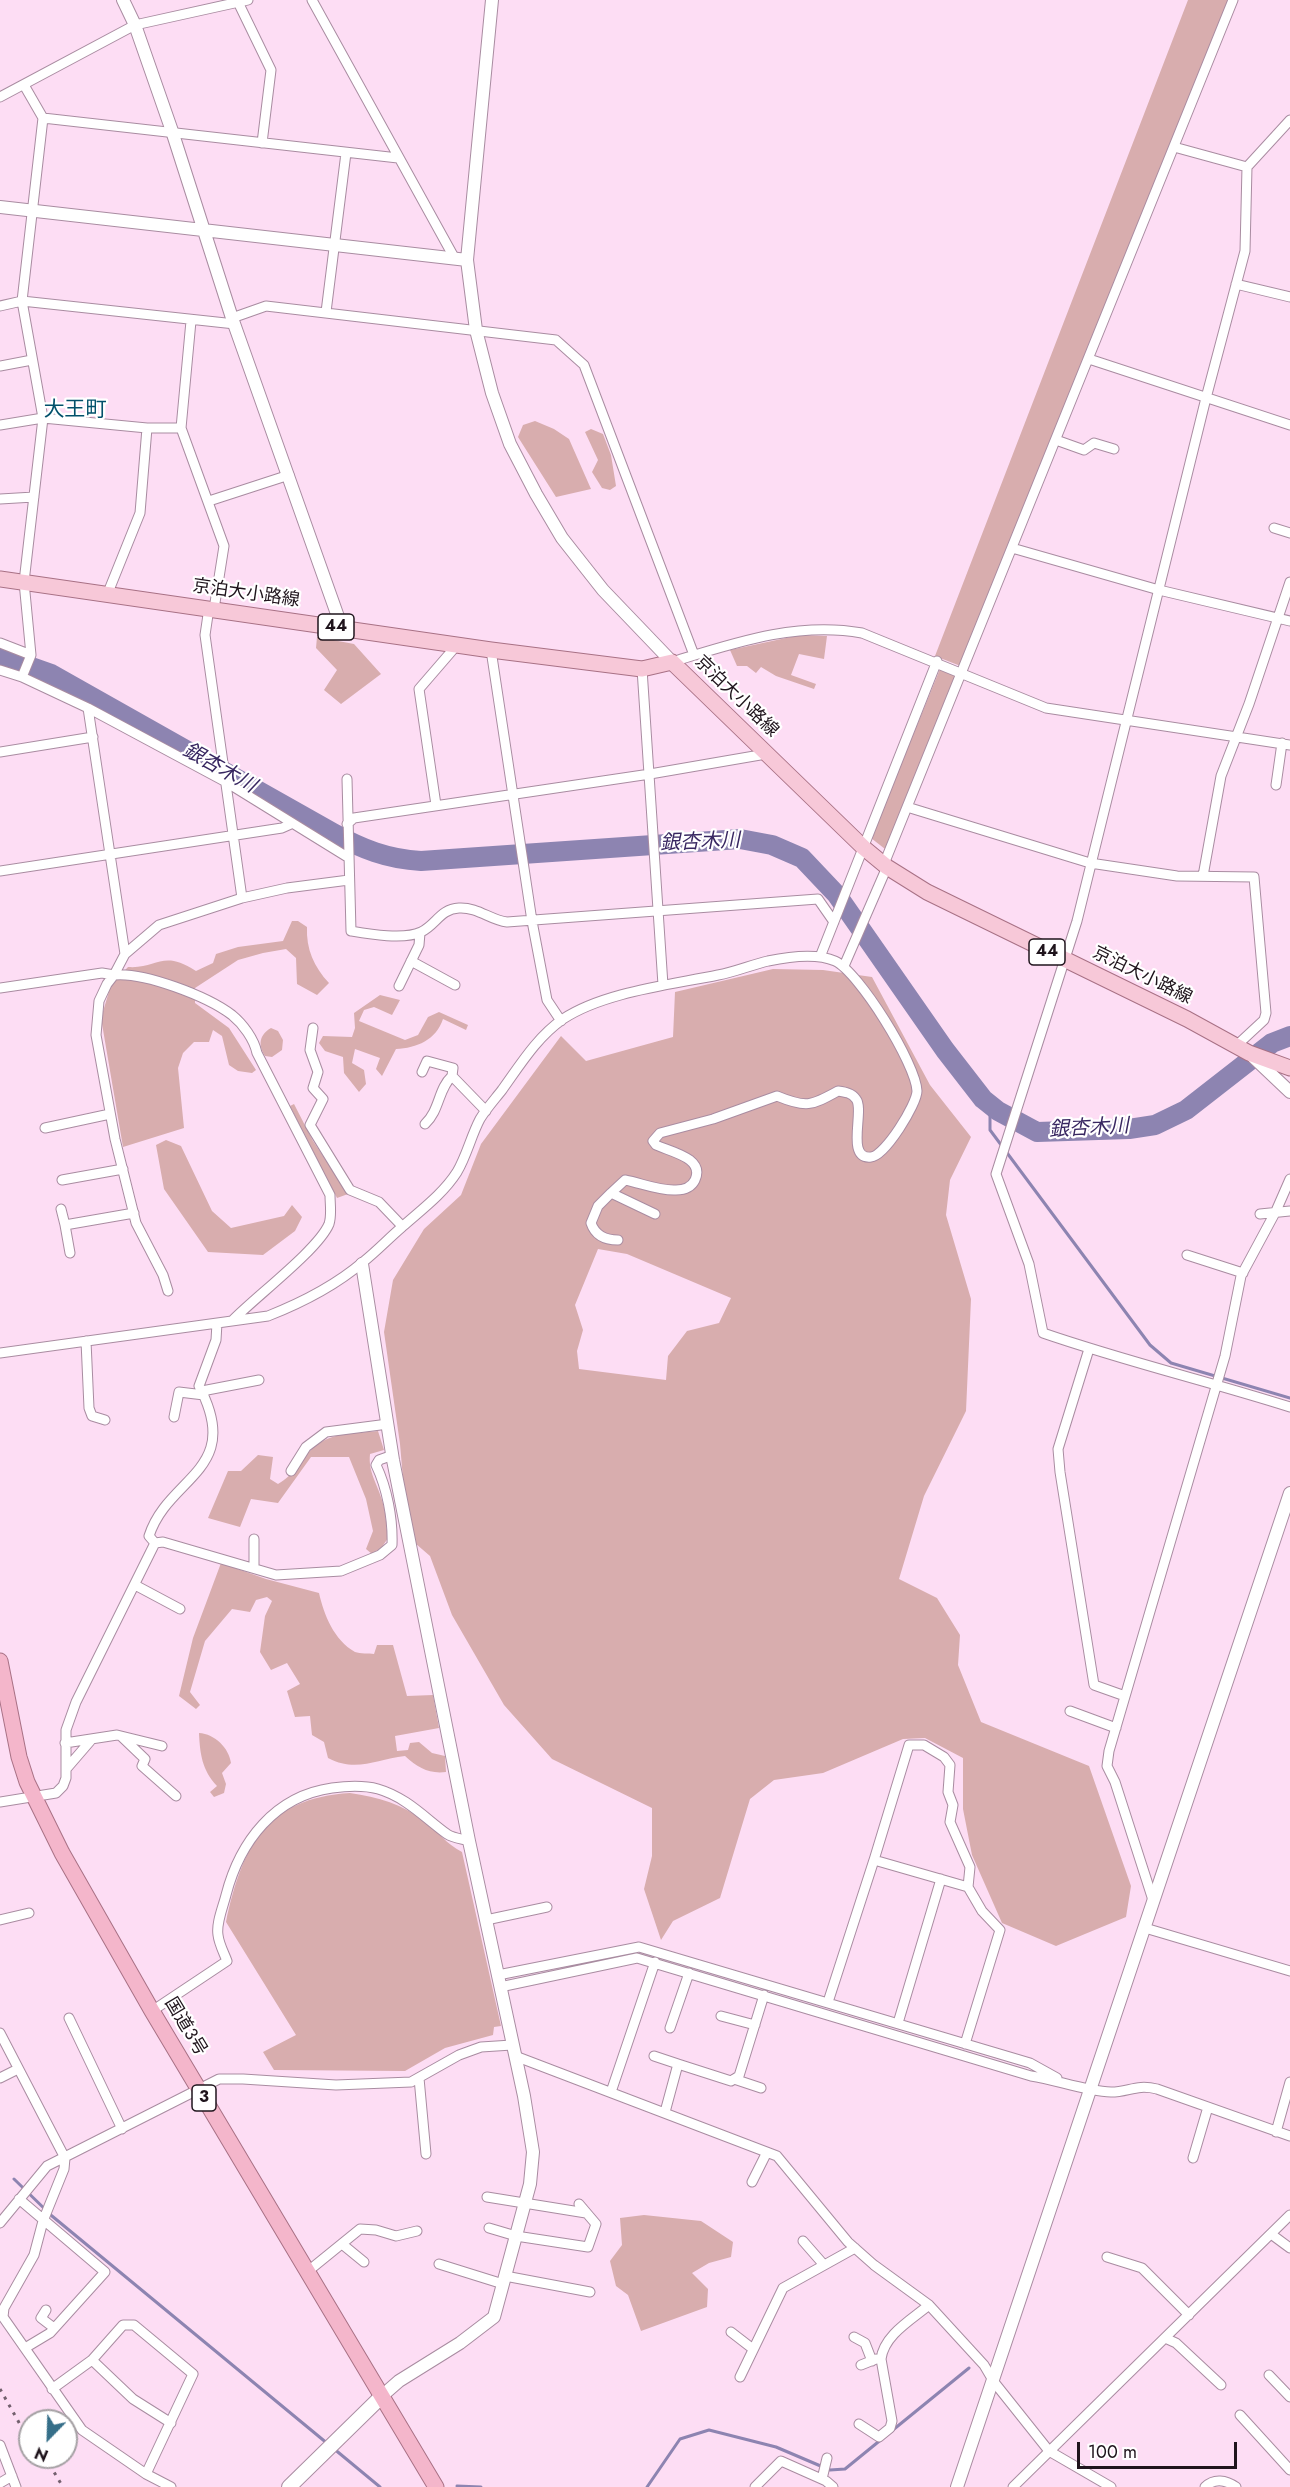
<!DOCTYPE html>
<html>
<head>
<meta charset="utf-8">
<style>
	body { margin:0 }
	#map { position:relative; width:1290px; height:2487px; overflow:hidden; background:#fdddf4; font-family:Jost,sans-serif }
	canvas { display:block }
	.north { position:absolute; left:18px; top:2409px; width:60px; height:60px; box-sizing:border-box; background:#fff; border:2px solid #a5a1a4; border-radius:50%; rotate:203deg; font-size:16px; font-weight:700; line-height:24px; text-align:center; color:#1f141c }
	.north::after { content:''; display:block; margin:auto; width:21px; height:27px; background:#366f89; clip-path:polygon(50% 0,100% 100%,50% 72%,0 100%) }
	.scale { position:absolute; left:1077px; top:2442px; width:160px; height:27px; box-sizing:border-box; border:3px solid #1f141c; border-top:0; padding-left:8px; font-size:18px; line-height:21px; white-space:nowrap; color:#1f141c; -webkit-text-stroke:4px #fff; paint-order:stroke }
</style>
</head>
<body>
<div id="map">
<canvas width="1290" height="2487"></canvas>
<div class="north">N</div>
<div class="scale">100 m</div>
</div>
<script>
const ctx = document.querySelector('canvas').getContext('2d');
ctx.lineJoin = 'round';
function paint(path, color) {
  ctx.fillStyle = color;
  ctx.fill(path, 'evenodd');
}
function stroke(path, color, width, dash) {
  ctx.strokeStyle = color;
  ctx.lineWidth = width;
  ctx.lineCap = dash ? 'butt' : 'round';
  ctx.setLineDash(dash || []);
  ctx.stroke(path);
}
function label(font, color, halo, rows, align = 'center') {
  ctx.font = font + ' Jost,"Noto Sans JP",sans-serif';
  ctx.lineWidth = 4.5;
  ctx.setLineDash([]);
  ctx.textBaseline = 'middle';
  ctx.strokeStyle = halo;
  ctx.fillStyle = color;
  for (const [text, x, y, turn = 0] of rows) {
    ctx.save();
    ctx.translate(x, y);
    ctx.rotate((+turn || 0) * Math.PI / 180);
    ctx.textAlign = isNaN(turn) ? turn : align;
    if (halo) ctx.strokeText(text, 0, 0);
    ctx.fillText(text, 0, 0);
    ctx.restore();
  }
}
paint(new Path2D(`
	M1188 0H1230L960 665H958L935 656Z
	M535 421 554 429 569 439 591 489 556 497 518 437 523 425Z
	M591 429 603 434 611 455 616 486 610 490 602 488 592 472 598 460 585 432Z
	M800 635 827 636 824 659 799 654 791 675 816 684 814 689 776 676 761 667 756 673 747 666H737L730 650Z
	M317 637 354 644 381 674 341 704 324 690 337 670 316 648Z
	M940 669 953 674 955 678 885 849 871 838Z
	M292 921H298L307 927C306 949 314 967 329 983L317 995 297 984 296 958 286 949 263 953 238 960 195 988V1003L229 1028 256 1070 252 1073 238 1071 229 1065 222 1036 213 1030 209 1042H194L183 1053 178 1068 184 1128 123 1147 101 1018 111 985 128 967C158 969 162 949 196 971L213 963 216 954 238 947 283 941Z
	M773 969 823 970 872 977 930 1085 971 1137 950 1180 946 1215 971 1299 966 1411 924 1496 899 1579 937 1598 960 1635 958 1665 981 1722 1089 1766 1131 1886 1126 1917 1056 1946 1002 1923 972 1855 963 1809V1758L925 1738 903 1739 823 1773 774 1780 750 1799 720 1898 673 1921 661 1940 644 1889 652 1856V1808L552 1759 504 1705 452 1615 430 1556 408 1537 400 1444 384 1332 393 1280 424 1229 461 1195 481 1144 561 1036 586 1061 673 1037 675 992ZM598 1249 627 1254 731 1298 719 1323 687 1331 668 1356 666 1380 579 1369 577 1351 583 1330 575 1305Z
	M380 995 400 1000 392 1015 374 1007 364 1010 359 1021 405 1040 418 1035 428 1017 439 1012 468 1025 466 1030 443 1019C436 1040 417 1048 396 1049L382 1076 376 1069 380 1058 355 1049 352 1063 364 1070 366 1084 359 1092 344 1073 343 1057 325 1051 319 1043 323 1036 352 1037 355 1028 354 1013Z
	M271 1028 278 1031 283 1040 282 1050 272 1057 265 1056C258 1045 259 1035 271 1028Z
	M294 1104 313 1141 348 1194 337 1198 290 1106Z
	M166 1140 181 1146 212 1211 231 1228 284 1216 292 1205 302 1217 295 1231 263 1255 208 1252 164 1189 156 1145Z
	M378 1431 384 1450 370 1454C368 1472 377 1483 382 1500 386 1512 386 1525 388 1538L382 1547 372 1554 366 1549 373 1531 366 1499 349 1457H311L278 1503 251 1499 240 1527 208 1518 228 1471H241L258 1455 273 1457 270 1479 278 1484C294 1475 296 1465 308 1453 328 1431 351 1434 378 1431Z
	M221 1563 266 1579 319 1593C324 1615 334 1640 355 1652 360 1654 369 1653 374 1654L377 1645H393L407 1696 433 1695 439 1728 395 1736 397 1751 408 1750 410 1743 419 1742 432 1753 445 1756 446 1772C429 1774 418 1768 405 1756 376 1759 357 1773 328 1758L324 1742 312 1735 310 1716 295 1717 287 1691 300 1684 287 1663 271 1670 260 1652 265 1616 272 1601 267 1597 256 1600 250 1612 232 1609 205 1641 190 1692 200 1705 196 1709 179 1696 193 1638Z
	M199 1733C215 1734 229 1748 231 1763L222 1773 226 1784 224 1793 214 1797 210 1792 217 1786C202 1770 200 1754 199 1733Z
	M350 1793C378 1797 403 1804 425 1822 439 1832 446 1844 462 1852L501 2026 494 2027 493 2035 445 2048 405 2071 274 2070 263 2052 296 2035 226 1922C242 1847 266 1798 350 1793Z
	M644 2215 701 2221 733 2242 731 2257 709 2263 692 2273 708 2289 707 2307 641 2331 628 2295 616 2286 610 2261 622 2245 620 2218Z`), '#d8adae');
stroke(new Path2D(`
	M983 1099 990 1106V1130L1150 1345 1171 1363 1290 1398
	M14 2179 52 2216 328 2444
	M333 2448 380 2487
	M457 2486 481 2487
	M647 2487 680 2439 709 2430 776 2447 830 2470 845 2469 969 2368`), '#8d84b1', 3);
stroke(new Path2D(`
	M0 656 51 674 333 833C362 849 387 859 421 861L740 839 772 845 802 858 837 895 945 1050 983 1099 998 1111 1037 1132 1129 1129 1155 1125 1186 1110 1272 1043 1290 1036`), '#8d84b1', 20);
const minor = new Path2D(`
	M237 0 271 70 262 143
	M312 0 455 259
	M0 97 135 25 248 0
	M43 118 398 158
	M1174 147 1247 167 1245 251 1206 398 1077 921 996 1174 1029 1264 1043 1333C1124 1361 1208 1381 1290 1407
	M1247 167 1290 120
	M1236 284 1290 297
	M0 306 22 301 235 324
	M326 312 346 153
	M232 318 266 306 556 340 584 365 694 655
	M191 321 181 428 224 546 214 609
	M1089 359 1290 425
	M0 366 32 360
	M0 425 43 418 147 428H181
	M1056 440 1084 450 1094 443 1114 449
	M0 499 34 497
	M209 501 289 475
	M1274 528 1290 533
	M1012 548 1159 590 1290 621
	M107 595 140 513 147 428
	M209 608 205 635 242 898
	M0 643 31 655
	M491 650 532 921 547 1000 561 1021
	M672 662C734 643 797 621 862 633L1046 708 1290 745
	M642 669 663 985
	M0 670 22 677 88 708 226 782 349 858
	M22 677 31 655 24 582 43 418 22 301 43 118 24 85
	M88 708 125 954
	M0 752 93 737
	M347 779 351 931C369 934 404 940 421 932 436 925 440 909 459 908 478 907 490 920 507 922L818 899 834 922
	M1276 785 1282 743
	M436 805 419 689 457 645
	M907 807 1090 863 1177 876 1254 877 1266 1013 1264 1020 1236 1046
	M347 824 354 818 650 774 766 754
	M884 864 1233 0
	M0 871 282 828 291 824
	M1203 876 1221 776 1249 704 1290 582
	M820 957 937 661
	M411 961 455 985
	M844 966 887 867
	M399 986 419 945 420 933
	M0 988 102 973 114 975 125 954 159 925 242 898 287 888 349 880
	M313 1028 310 1050 318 1072 313 1088 323 1099 310 1125 350 1190 379 1202 402 1226
	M422 1072 427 1061 453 1068 452 1076 486 1111
	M425 1124C440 1110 438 1089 452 1076
	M45 1128 110 1114
	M62 1180 123 1169
	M611 1193 598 1206 591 1223C595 1235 605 1240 618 1240
	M61 1209 65 1225 134 1213
	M1260 1214 1290 1211
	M65 1225 70 1253
	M1187 1255 1243 1273
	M168 1291 163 1275 136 1223 115 1139 96 1035 99 1001 107 984 114 975C144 972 207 996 232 1015 243 1024 254 1039 257 1053L330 1195C330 1205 332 1215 329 1224 318 1250 255 1297 232 1321
	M86 1341 89 1408 92 1416 105 1420
	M1089 1349 1058 1449 1060 1472 1094 1685 1125 1696
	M0 1353 268 1316C301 1303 336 1285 363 1262 377 1251 389 1238 402 1227 421 1210 443 1194 457 1172 467 1155 471 1136 480 1119 486 1109 495 1099 502 1090 520 1065 537 1037 563 1019 604 992 670 985 718 975 735 972 751 965 768 961 787 957 817 953 835 961 859 972 916 1064 917 1091 917 1104 885 1156 871 1157 845 1160 865 1110 856 1099 852 1093 845 1092 838 1091 811 1106 806 1108 777 1096L713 1119 660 1133 653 1141 656 1145C671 1152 705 1158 695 1180 691 1188 684 1190 676 1190 659 1191 641 1183 625 1180L611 1193 655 1214
	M202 1391 259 1380
	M174 1417 179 1392 204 1395
	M291 1471 306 1447 326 1432 388 1424
	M254 1539V1568
	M155 1543 149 1536C168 1476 244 1471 199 1386L216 1340 217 1323
	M135 1585 180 1609
	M1070 1711 1116 1728
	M122 1737 145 1759 142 1766 176 1796
	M65 1743 117 1735 162 1746
	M67 1768 92 1739
	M0 1802 56 1793 63 1786 66 1778V1730L76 1702 155 1543 163 1542 276 1575 341 1571 380 1555 392 1545C393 1519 387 1488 376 1465L379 1460 393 1455
	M874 1860 909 1745H924L944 1757 950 1765 948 1792 953 1805 950 1822 970 1867 968 1887
	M1153 1900 1115 1782 1107 1766 1109 1751 1225 1356 1241 1276 1276 1211 1290 1179
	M0 1920 29 1913
	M486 1920 547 1907
	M1145 1928 1290 1971
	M498 1975 639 1947 1030 2063 1057 2078
	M500 1987 637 1958 1031 2076C1057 2080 1085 2091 1111 2092 1129 2092 1136 2084 1157 2089L1290 2136
	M828 2002 874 1860 968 1887 982 1911 1000 1930 965 2044
	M152 2011 227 1961C224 1953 219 1944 218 1935 216 1923 223 1907 226 1895 240 1841 275 1796 332 1788 347 1786 363 1785 378 1789 406 1797 425 1818 447 1834 453 1838 462 1839 469 1841
	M721 2016 755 2025
	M69 2018 122 2129
	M898 2023 941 1879
	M670 2028 689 1973
	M0 2033 65 2158 64 2169 43 2221 34 2255 4 2308 3 2317 82 2430 146 2474 171 2487
	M515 2056 777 2156 848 2242 874 2265 929 2305 984 2365 994 2382 1049 2451 1111 2487
	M654 2056 678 2064
	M0 2078 18 2069
	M419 2078 426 2154
	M734 2079 761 2088
	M611 2092 655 1962
	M665 2112 678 2064 731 2081 739 2076 764 1995
	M1276 2132 1290 2082
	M1193 2158 1208 2107
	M752 2182 767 2152
	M487 2197 586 2213
	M19 2199 105 2272 50 2333 25 2348
	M0 2223 47 2166 219 2079H243L336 2085 411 2082 459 2055 481 2047 512 2045
	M489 2228 516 2236 588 2247 596 2224 579 2204
	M1271 2234 1290 2248
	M803 2241 824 2265
	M342 2244 364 2262
	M1107 2257 1142 2268 1189 2315
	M439 2264 503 2284
	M307 2272 360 2229 376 2230 396 2236 417 2231
	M505 2276 590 2292
	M46 2310 41 2318 54 2328
	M731 2332 753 2349
	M854 2337 865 2343 872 2361
	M1165 2338 1176 2343 1221 2385
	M92 2360 133 2399 171 2423
	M861 2365 876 2359
	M1269 2375 1290 2397
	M740 2377 783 2288 855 2248
	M52 2389 92 2360 123 2325H134L193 2374 146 2474
	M1240 2415 1290 2470
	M859 2424 879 2437 890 2428 892 2421 881 2359C884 2335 911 2320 929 2305
	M0 2445 16 2487
	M822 2479 827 2458
	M0 2483 12 2476
	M755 2487 781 2461 826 2481 833 2487
	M1013 2487 1290 2215
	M1205 2487C1214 2478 1226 2480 1236 2487`);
const tertiary = new Path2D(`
	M123 0 135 25 172 131 232 318 342 628
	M492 0 467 260 476 330 492 393 510 444 536 494 562 538 603 590 672 662
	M0 207 467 260
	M1252 1056 1290 1092
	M362 1264 393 1460 469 1841 524 2096 533 2152 530 2184 494 2317 460 2343 399 2381 383 2395
	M957 2487 1290 1493`);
const secondary = new Path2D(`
	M289 2487 383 2395`);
const primary = new Path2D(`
	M0 579 491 650 642 669 672 662 864 848 887 867 927 892 1187 1019 1249 1053 1290 1068`);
const trunk = new Path2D(`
	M0 1661 19 1757 27 1782 62 1853 152 2011 436 2487`);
stroke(minor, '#a98ca1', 11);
stroke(tertiary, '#a98ca1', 14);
stroke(secondary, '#a98ca1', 16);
stroke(primary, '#a87185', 17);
stroke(trunk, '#a87185', 17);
stroke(minor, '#fff', 9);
stroke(tertiary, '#fff', 12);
stroke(secondary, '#fff', 14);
stroke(primary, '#f7c8d8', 15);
stroke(trunk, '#f4b6cb', 15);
stroke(new Path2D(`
	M0 2389 30 2442
	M45 2457 63 2487`), '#73606e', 3, [3, 6]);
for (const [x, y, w] of [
	[336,627,36],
	[1047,952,36],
	[204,2098,24]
]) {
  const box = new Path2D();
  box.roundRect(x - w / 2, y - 13, w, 26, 4.5);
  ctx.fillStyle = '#fff';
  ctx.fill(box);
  stroke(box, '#1f141c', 1.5);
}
label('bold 16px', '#1f141c', null, [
	["44",336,627],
	["44",1047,952],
	["3",204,2098]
]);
label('18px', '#1f141c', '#fff', [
	["京泊大小路線",246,594,8],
	["京泊大小路線",736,697,44],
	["京泊大小路線",1142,976,26],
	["国道3号",185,2027,59]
]);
label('italic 20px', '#382761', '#fff', [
	["銀杏木川",219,769,29],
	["銀杏木川",700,843,-2],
	["銀杏木川",1089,1129,-3]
]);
label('21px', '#02506b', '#fff', [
	["大王町",75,411]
]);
</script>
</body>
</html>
